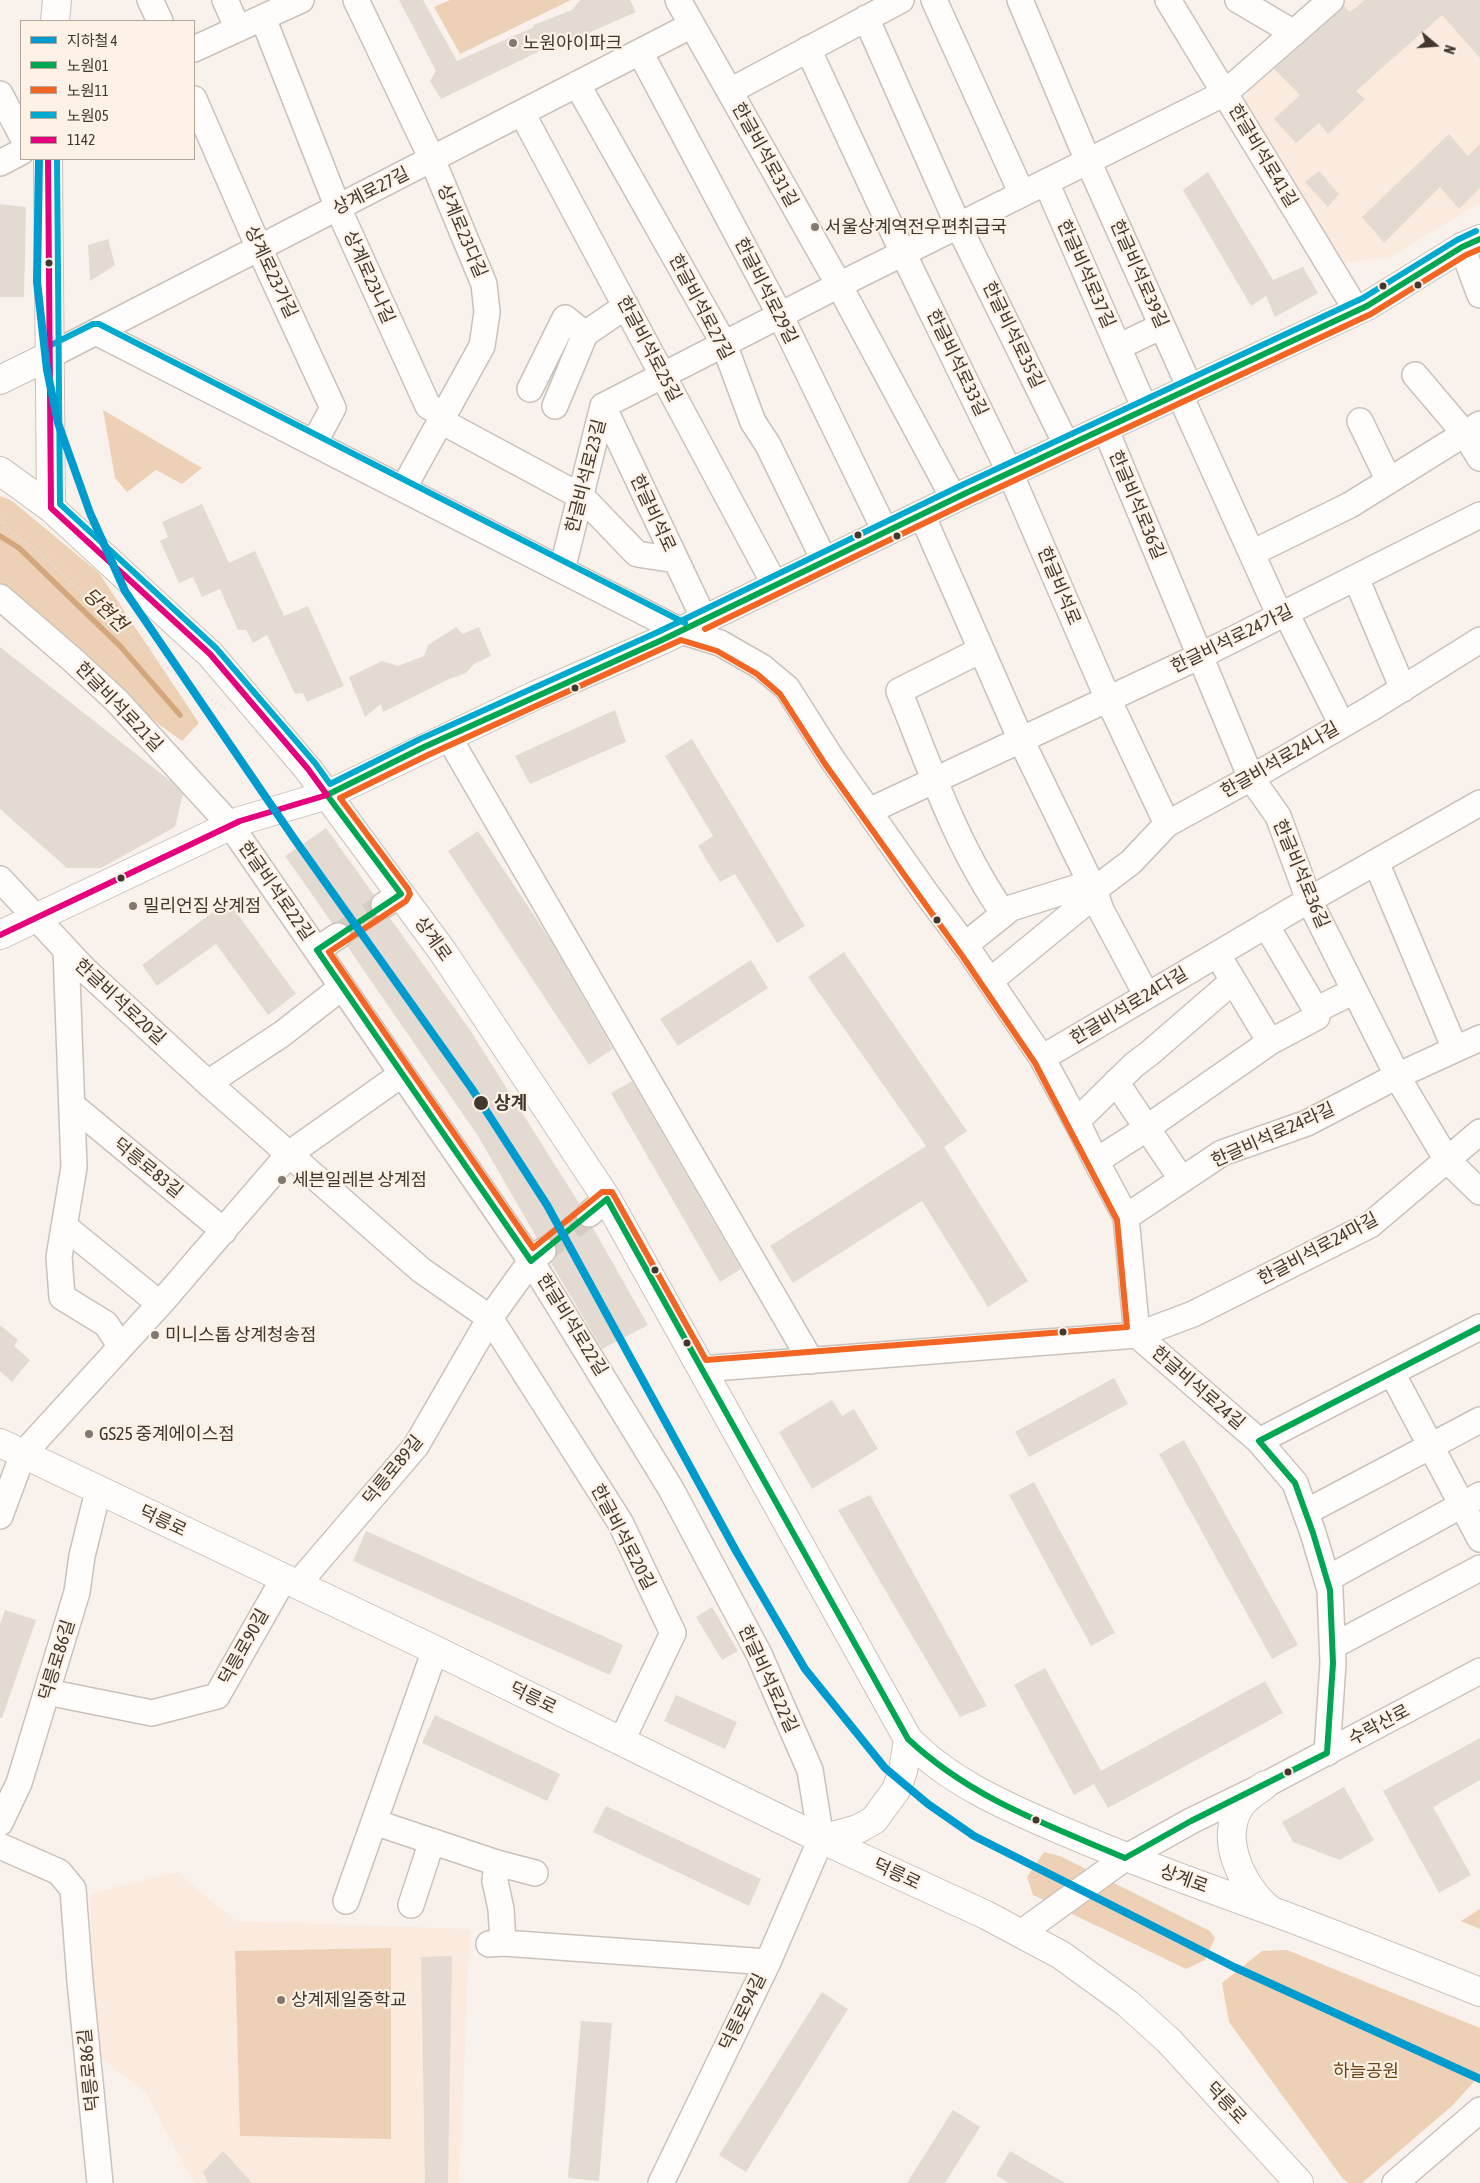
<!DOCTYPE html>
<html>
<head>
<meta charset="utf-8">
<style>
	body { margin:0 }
	#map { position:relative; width:1480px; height:2183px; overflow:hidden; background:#f9f2ec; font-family:"Asap Condensed","Noto Sans KR",sans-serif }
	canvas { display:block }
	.legend { position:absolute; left:20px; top:20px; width:175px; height:140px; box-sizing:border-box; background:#fef2e7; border:1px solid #b3a79c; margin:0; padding:6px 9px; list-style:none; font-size:15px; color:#42372c }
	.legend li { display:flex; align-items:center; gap:10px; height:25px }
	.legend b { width:25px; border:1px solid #b3a79c }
	.north { position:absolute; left:1410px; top:20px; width:50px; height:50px; -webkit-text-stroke:4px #fef2e7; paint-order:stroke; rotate:108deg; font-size:14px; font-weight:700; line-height:20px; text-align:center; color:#42372c }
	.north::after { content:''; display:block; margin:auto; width:18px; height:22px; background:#42372c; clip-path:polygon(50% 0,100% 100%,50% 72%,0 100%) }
</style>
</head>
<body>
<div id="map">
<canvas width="1480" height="2183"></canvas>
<ul class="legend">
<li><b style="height:6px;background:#009bce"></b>지하철 4</li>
<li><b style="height:6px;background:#00a651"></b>노원01</li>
<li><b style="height:6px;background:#f26522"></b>노원11</li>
<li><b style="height:6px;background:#00a9ce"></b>노원05</li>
<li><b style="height:6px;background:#e5007d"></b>1142</li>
</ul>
<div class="north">N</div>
</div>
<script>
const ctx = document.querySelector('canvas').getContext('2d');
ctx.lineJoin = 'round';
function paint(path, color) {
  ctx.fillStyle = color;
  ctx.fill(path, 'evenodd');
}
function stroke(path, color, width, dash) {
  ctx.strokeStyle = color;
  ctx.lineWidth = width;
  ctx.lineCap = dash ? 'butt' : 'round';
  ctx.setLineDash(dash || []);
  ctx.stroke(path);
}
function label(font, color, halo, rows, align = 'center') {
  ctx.font = font + ' "Asap Condensed","Noto Sans KR",sans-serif';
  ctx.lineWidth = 4.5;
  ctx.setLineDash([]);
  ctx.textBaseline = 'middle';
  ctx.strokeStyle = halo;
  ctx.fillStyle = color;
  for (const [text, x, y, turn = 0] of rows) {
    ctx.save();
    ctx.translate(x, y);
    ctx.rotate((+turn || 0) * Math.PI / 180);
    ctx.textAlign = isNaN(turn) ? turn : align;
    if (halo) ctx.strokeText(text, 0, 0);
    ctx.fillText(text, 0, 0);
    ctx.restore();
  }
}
paint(new Path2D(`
	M1346 0H1480V203L1390 257 1341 263 1245 101 1251 85 1298 40Z
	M177 1872 236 1921 470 1929 459 2183H194L146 2093 96 2054 90 1894Z`), '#faebde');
paint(new Path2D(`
	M450 0H571L460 54 434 7Z
	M103 410 202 468 182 484 156 470 127 492 115 478Z
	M0 496 11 500 99 573 199 723 182 741 0 610Z
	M1044 1852 1060 1856 1210 1931 1215 1938 1205 1960 1186 1969 1033 1895 1027 1877Z
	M1480 1909V1929L1461 1921Z
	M391 1948V2139L240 2136 235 1951Z
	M1287 1950 1480 2028V2075L1452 2106 1362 2183H1349L1343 2179 1229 2022 1222 1983 1262 1951Z`), '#edd1b6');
stroke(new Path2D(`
	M0 536 19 548 121 647 180 715`), '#d3a77b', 5.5);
paint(new Path2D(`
	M399 0H423L457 61 534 27 533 25 572 10 580 0H630L636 12 548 51 546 48 441 99 430 81 436 71Z
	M1365 0H1480V58L1442 15 1356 91 1365 99 1328 134 1319 123 1296 143 1274 119 1300 95 1274 69 1344 6 1350 12Z
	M1449 134 1468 156 1480 144V188L1459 209 1440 187 1384 243 1362 217Z
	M1319 171 1339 194 1328 207 1305 182Z
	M1208 172 1273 280 1303 267 1318 293 1275 317 1266 296 1251 306 1183 190Z
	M0 204 26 207 24 297H0Z
	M108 239 115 265 90 281 88 245Z
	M202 504 229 563 255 551 284 616 308 606 344 686 307 702 303 693 295 694 267 635 253 643 246 630H238L220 589 202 597 193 577 179 583 160 541 168 537 162 522Z
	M456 627 463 634 479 627 491 656 474 664 466 673 447 680 383 712 381 704 365 717 349 677 382 661 398 666 424 656 428 645Z
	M0 647 173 783 183 794 175 827 101 868H67L0 809Z
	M615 710 626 742 530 784 515 756Z
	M692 739 805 926 777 943 735 874 720 882 698 846 713 836 665 756Z
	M326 828 374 895 370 905 372 913 378 918H390L470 1030 579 1203 575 1210V1216L578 1223 585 1228H593L648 1325 602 1349 551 1263 557 1255V1248L554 1242 547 1237 537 1238 478 1136 347 946 352 936 350 928 344 923H332L285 856Z
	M478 831 551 941 613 1049 589 1065 448 851Z
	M228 901 296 994 268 1015 216 944 157 986 142 965Z
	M844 952 967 1131 944 1147 1028 1281 988 1307 922 1201 793 1283 770 1246 926 1146 808 977Z
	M751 960 768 988 678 1046 660 1019Z
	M632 1081 741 1269 720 1282 611 1093Z
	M0 1325 18 1340 14 1346 30 1360 12 1382 0 1371Z
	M1114 1378 1128 1404 1029 1457 1015 1432Z
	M832 1400 842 1416 854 1409 878 1449 812 1489 779 1432Z
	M1184 1440 1298 1645 1272 1659 1159 1454Z
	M1034 1482 1115 1633 1091 1646 1009 1495Z
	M870 1495 987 1706 960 1717 838 1510Z
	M366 1531 623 1645 610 1675 353 1561Z
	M712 1607 738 1651 722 1660 696 1617Z
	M5 1610 36 1620 2 1718H0V1624Z
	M1045 1668 1101 1771 1265 1681 1283 1713 1108 1808 1094 1784 1074 1795 1014 1685Z
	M676 1695 737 1722 725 1749 664 1721Z
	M435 1715 560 1774 547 1801 422 1743Z
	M1480 1738V1780L1433 1807 1471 1875 1439 1893 1383 1791Z
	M1344 1787 1374 1840 1340 1860 1293 1842 1282 1822Z
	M606 1806 761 1879 749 1906 593 1832Z
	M452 1956 448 2183H425L421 1957Z
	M822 1992 848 2009 746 2172 719 2155Z
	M581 2021 612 2023 599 2181 568 2178Z
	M953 2110 980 2127 945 2183H907Z
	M223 2151 252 2183H208L203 2172Z
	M1010 2151 1065 2183H1009L996 2175Z`), '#e3dbd2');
stroke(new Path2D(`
	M338 936 384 905
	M543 1251 589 1214`), '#d4cdc6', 25, [25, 12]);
const minor = new Path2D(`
	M150 0 160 21
	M225 0 238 29
	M356 0 432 159 484 284 487 312 482 346 403 489
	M678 0 839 285 954 499
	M934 0 1022 194
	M1020 0 1088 161 1190 388
	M1168 0 1357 311
	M1238 0 1294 33
	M263 18 338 208 428 406 444 415
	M866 18 958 225 1067 446
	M194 49 301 0
	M808 49 903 253 1010 473 1108 699 1167 824
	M640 52 780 315 886 533
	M577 84 724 344 753 422 768 445 825 562
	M730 91 901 0
	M0 94 21 134
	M194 99 259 248 333 408 314 443
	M522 113 775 585
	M0 163 21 152
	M1046 182 1145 409
	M1462 247 1480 295
	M96 332 681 631 720 643 762 667 787 688 832 759 926 893 970 952 1042 1058 1080 1128 1096 1161 1126 1217 1137 1335 1259 1441 1295 1483 1313 1533 1330 1590 1333 1663 1327 1753
	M1118 347 1162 326
	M49 356 692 25
	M1415 375 1465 434 1480 458
	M530 389 565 318 585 334
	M1179 393 1280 616
	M555 406 585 334 626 306
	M603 406 704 619
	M441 421 582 497 637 554 676 560
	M1360 421 1389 481
	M1105 428 1251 778 1278 816 1309 900 1401 1083 1447 1160 1480 1192
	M922 515 1021 740 1094 890 1101 910 1147 996
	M1252 553 1350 505 1480 424
	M562 570 603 406 839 285 1225 93 1331 0
	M1356 578 1403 689
	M0 597 74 661 117 701 231 826 531 1261 671 1489 759 1654 810 1770 821 1839 768 1962 661 2183
	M1286 613 1342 725
	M981 650 899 691C929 765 957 848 1004 914
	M448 736 811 1361
	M869 811 1200 656 1480 515
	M1376 862 1455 1049
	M0 879 85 970 208 1083 421 1270 490 1318 620 1522 673 1633 622 1740
	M1094 890 1131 862 1167 824 1251 778 1370 709 1480 640
	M384 905 401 894
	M965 945 1011 908 1091 883
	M66 950 74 1167 59 1257 62 1297 106 1324 121 1347
	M317 950 338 936
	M1225 967 1270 1042
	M990 981 1096 894
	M1316 1010 1354 991
	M1042 1058 1309 900 1480 803
	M1116 1082 1182 1180
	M208 1083 282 1034 342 987
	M72 1105 224 1231
	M1077 1121 1134 1065 1151 1052 1233 981
	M1096 1161 1138 1134 1270 1042 1317 1017 1316 1010 1266 925
	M589 1214 607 1199
	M1126 1217 1222 1153 1307 1123 1397 1076 1480 1038
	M64 1226 160 1304
	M701 1369 1137 1335 1193 1314 1370 1225 1480 1132
	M1392 1373 1480 1539
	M1259 1441 1480 1327
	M1306 1512 1480 1420
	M0 1516 23 1454 160 1304 289 1154 402 1074
	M1327 1579 1480 1495
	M297 1585 416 1446 490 1318 531 1261 543 1251
	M1333 1646 1480 1568
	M47 1692 152 1713 217 1696 284 1578
	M374 1822 497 1863 535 1873
	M0 1823 19 1783 77 1592 82 1556 98 1491
	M0 1846 59 1872 73 1889 80 1981 100 2183
	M497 1863 495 1881 501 1909 503 1943
	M346 1901 435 1650
	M411 1905 432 1841
	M1021 1933 1125 1858 1191 1821 1265 1785 1480 1671
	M489 1944 503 1943 768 1962
	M1395 2183 1480 2110`);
const major = new Path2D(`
	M55 21 57 0
	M48 159 51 508
	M0 380 49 356
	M0 471 51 508 210 654 308 769 443 952 607 1199 908 1739C948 1781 1003 1805 1056 1828 1119 1855 1182 1879 1247 1902 1325 1930 1402 1961 1480 1992
	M0 935 240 821 327 795 536 695 662 640 964 494 1367 306 1462 247 1480 239
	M0 1443 435 1650 821 1839 986 1915 1061 1955 1127 2003 1169 2041 1299 2183
	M1265 1785C1257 1791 1247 1796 1241 1805 1218 1837 1242 1887 1269 1909
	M821 1839 858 1829 874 1820 896 1790 903 1771 908 1739`);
stroke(minor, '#cac2ba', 28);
stroke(major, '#cac2ba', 30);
stroke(new Path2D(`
	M0 518 7 529 48 561 152 657 227 710`), '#e2dfdd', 3, [1, 4]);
stroke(minor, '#fefdfc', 25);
stroke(major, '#fefdfc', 28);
stroke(new Path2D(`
	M1480 239 1462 247 1367 306 964 494 662 640 424 747 327 795 401 894 317 950 531 1261 607 1199 908 1739C972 1799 1046 1824 1125 1858L1191 1821 1327 1753 1333 1663 1330 1590 1313 1533 1295 1483 1259 1441 1480 1327`), '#00a651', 6);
stroke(new Path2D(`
	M705 629 968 502 1371 314 1466 255 1480 249
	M681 640 717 651 757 674 780 694 825 764 963 957 1035 1063 1117 1220 1127 1327 706 1360 612 1192H602L533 1248 329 952 406 901 410 894 408 889 340 798 428 755Z`), '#f26522', 6);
stroke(new Path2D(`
	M57 159 60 504 216 648 315 763 330 784 420 739 658 632 960 486 1363 298 1457 240 1476 231
	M45 348 93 324H99L685 623`), '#00a9ce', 6);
stroke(new Path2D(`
	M0 935 240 821 327 795 308 769 210 654 51 508 48 159`), '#e5007d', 6);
stroke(new Path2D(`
	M39 159 37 282 47 370 58 423 90 513 125 591 293 837 472 1089 547 1205 736 1551 805 1669 885 1768 928 1804 974 1836 1234 1967 1480 2079`), '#009bce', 8);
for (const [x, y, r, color] of [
	[513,43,5,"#82786f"],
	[815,227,5,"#82786f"],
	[49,263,4.5,"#42372c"],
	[1418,285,4.5,"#42372c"],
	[1383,286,4.5,"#42372c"],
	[858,535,4.5,"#42372c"],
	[897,536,4.5,"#42372c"],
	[575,688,4.5,"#42372c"],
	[121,878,4.5,"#42372c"],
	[133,906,5,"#82786f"],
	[937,920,4.5,"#42372c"],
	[481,1103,8,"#42372c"],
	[282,1180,5,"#82786f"],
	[655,1270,4.5,"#42372c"],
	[1063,1332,4.5,"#42372c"],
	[155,1335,5,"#82786f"],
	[687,1343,4.5,"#42372c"],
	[89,1434,5,"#82786f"],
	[1288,1772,4.5,"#42372c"],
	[1036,1820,4.5,"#42372c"],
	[281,2000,5,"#82786f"]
]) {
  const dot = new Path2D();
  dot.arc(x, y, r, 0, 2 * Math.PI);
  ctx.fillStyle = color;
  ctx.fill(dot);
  stroke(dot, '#fef2e7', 2);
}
label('18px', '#42372c', '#fef2e7', [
	["노원아이파크",523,43],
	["서울상계역전우편취급국",825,227],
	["밀리언짐 상계점",143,906],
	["세븐일레븐 상계점",292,1180],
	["미니스톱 상계청송점",165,1335],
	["GS25 중계에이스점",99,1434],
	["상계제일중학교",291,2000]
], 'left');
label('18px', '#42372c', '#fef2e7', [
	["한글비석로31길",765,155,61],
	["한글비석로41길",1263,156,59],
	["상계로27길",371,191,-27],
	["상계로23다길",462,231,67],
	["상계로23가길",271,272,65],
	["한글비석로37길",1086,274,66],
	["한글비석로39길",1139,274,66],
	["상계로23나길",369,277,66],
	["한글비석로29길",766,291,63],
	["한글비석로27길",701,307,62],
	["한글비석로35길",1013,335,64],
	["한글비석로25길",649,349,62],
	["한글비석로33길",957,363,64],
	["한글비석로23길",586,476,-76],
	["한글비석로36길",1137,505,67],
	["한글비석로",653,513,65],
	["한글비석로",1059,586,67],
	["한글비석로24가길",1232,639,-26],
	["한글비석로21길",119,707,46],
	["한글비석로24나길",1280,760,-30],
	["한글비석로36길",1301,874,67],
	["한글비석로22길",276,891,55],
	["상계로",433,939,55],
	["한글비석로20길",120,1002,43],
	["한글비석로24다길",1129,1006,-31],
	["한글비석로24라길",1273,1135,-24],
	["덕릉로83길",148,1168,39],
	["한글비석로24마길",1318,1249,-28],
	["한글비석로22길",572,1325,58],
	["한글비석로24길",1198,1388,41],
	["덕릉로89길",393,1470,-51],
	["덕릉로",163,1521,25],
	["한글비석로20길",623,1537,62],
	["덕릉로90길",244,1647,-61],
	["덕릉로86길",57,1660,-73],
	["한글비석로22길",768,1679,65],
	["덕릉로",533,1698,26],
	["수락산로",1379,1725,-28],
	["덕릉로",897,1874,25],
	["상계로",1184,1879,20],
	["덕릉로94길",743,2012,-64],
	["덕릉로86길",89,2070,-96],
	["덕릉로",1226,2103,47]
]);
label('bold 18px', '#42372c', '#fef2e7', [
	["상계",494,1103]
], 'left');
label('18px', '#6c4314', '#fef2e7', [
	["하늘공원",1366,2071]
]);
label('italic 19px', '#4d3318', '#fef2e7', [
	["당현천",105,610,44]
]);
</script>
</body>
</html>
